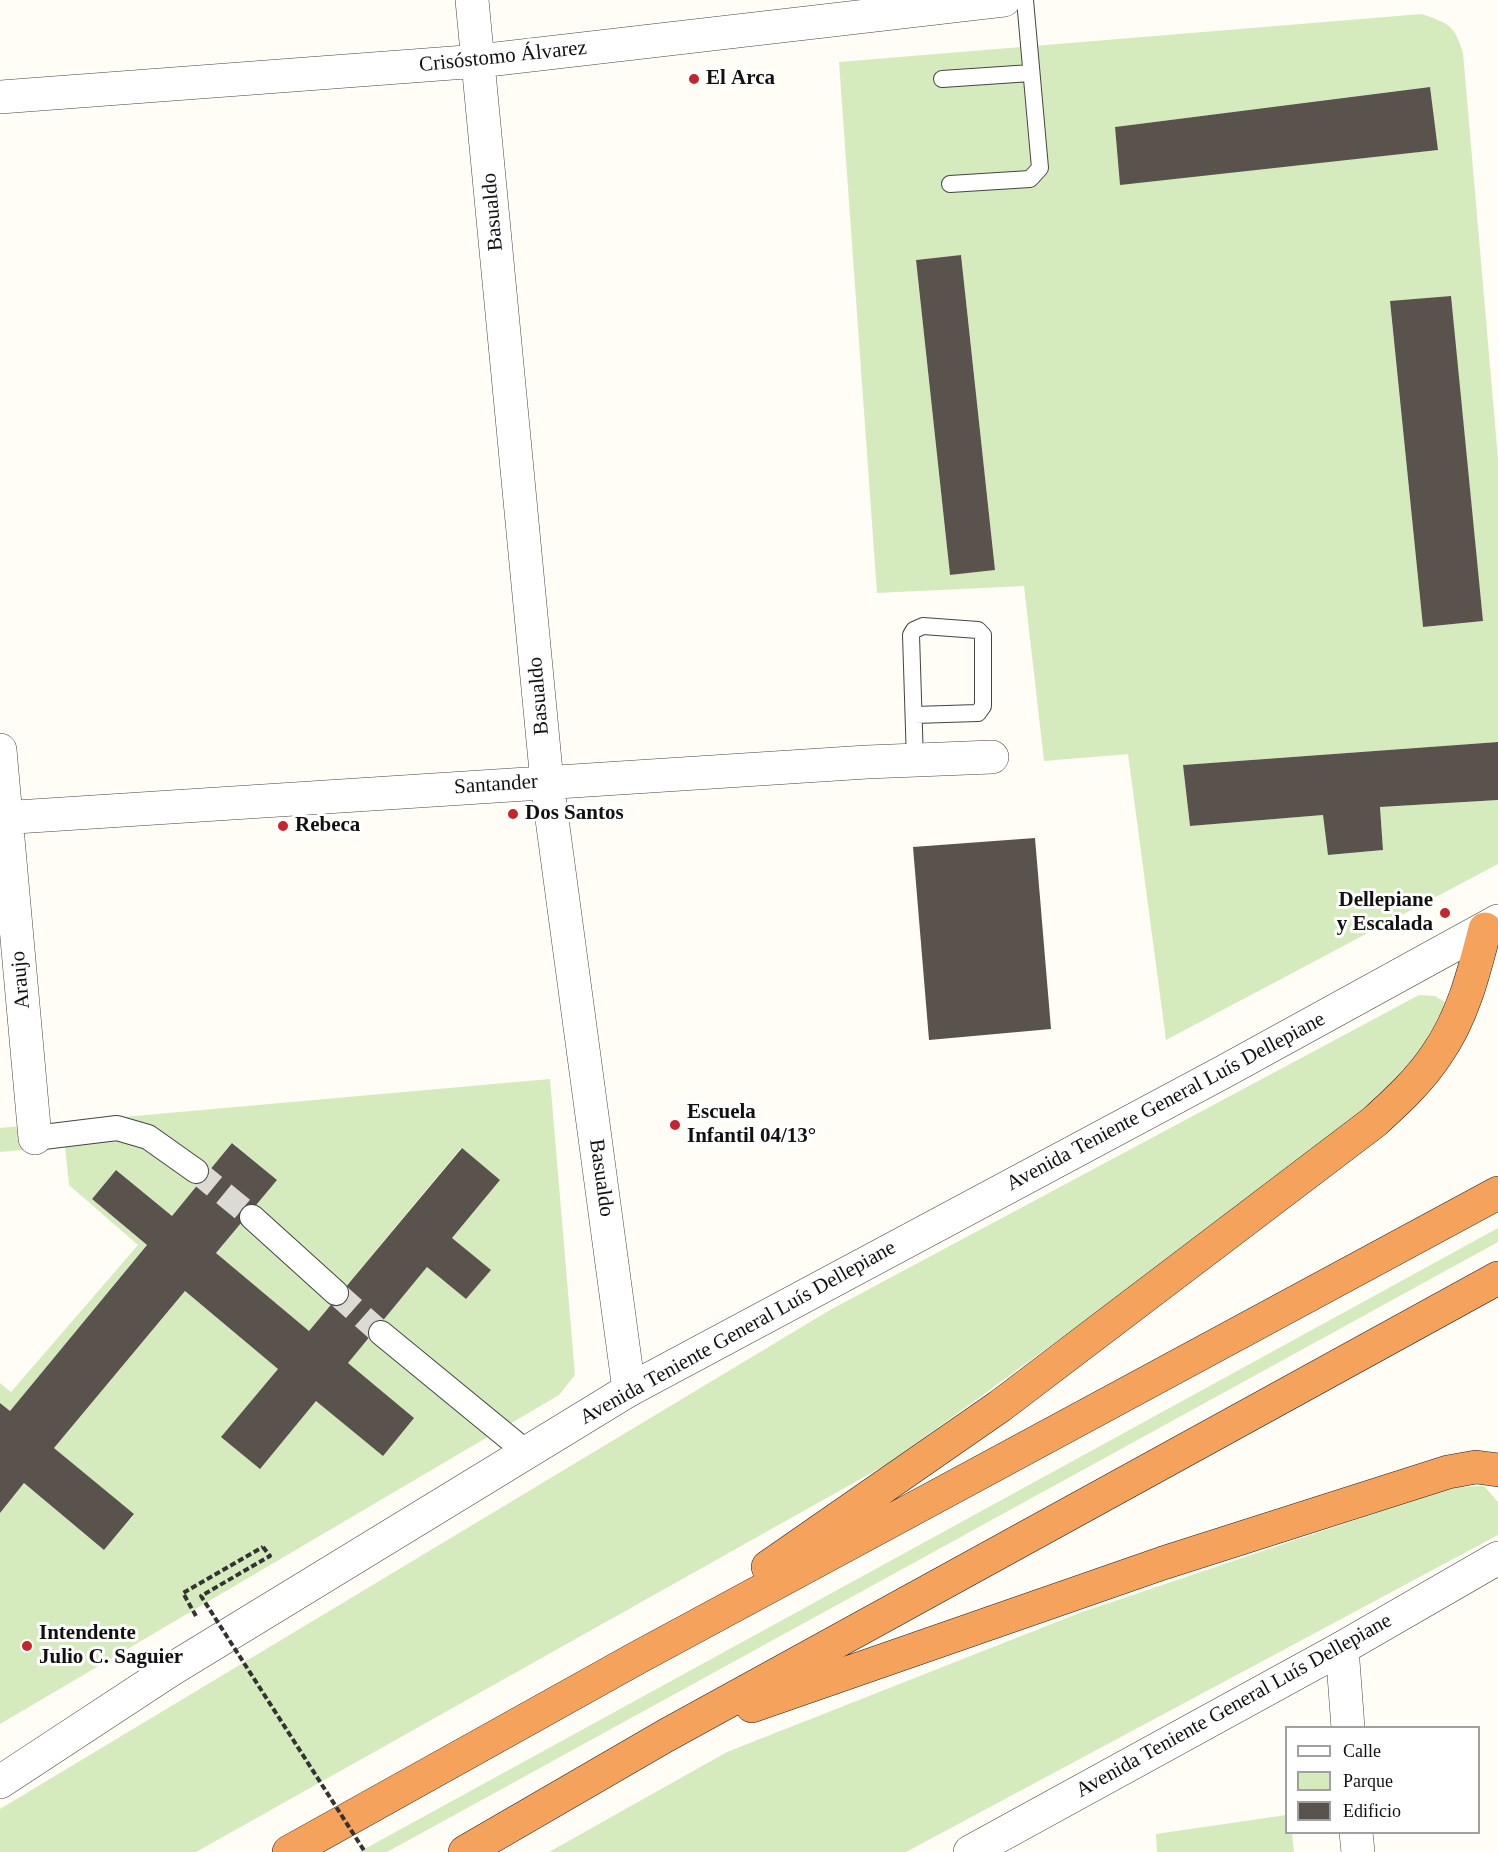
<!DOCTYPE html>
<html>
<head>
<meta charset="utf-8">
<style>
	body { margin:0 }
	#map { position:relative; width:1498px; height:1852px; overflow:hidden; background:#fffdf5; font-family:Georgia,serif }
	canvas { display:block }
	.legend { position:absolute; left:1285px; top:1726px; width:195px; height:108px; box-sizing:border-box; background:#fff; border:2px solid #a0a0a0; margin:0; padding:8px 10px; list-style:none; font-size:18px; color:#111 }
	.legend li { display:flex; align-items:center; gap:12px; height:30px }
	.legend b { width:30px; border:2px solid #a0a0a0 }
</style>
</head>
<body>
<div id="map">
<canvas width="1498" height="1852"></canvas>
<ul class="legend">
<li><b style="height:8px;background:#fff"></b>Calle</li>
<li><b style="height:16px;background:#d5ebbd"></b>Parque</li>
<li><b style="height:16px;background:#5a524d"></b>Edificio</li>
</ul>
</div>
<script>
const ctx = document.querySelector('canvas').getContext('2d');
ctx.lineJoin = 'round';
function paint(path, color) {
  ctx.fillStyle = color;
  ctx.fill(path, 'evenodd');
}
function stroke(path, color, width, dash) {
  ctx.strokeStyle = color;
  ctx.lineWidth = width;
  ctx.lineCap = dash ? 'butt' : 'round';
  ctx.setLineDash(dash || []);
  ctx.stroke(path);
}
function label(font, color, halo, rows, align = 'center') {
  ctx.font = font + ' Georgia,serif';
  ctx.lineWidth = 6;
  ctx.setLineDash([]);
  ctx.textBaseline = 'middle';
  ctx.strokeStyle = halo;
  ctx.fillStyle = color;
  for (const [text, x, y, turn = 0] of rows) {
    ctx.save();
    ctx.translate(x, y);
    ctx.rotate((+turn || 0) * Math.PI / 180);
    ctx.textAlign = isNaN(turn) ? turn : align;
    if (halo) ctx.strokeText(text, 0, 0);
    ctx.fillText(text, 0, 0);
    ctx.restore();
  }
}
paint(new Path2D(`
	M1422 14C1449 24 1454 24 1463 53L1498 459V742L1183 765 1190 826 1323 815 1329 855 1383 850 1380 807 1498 800V864L1166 1040 1128 754 1044 761 1024 586 877 593 839 62ZM1429 87 1438 150 1120 184 1115 127ZM961 255 995 570 950 575 916 260ZM1450 296 1483 621 1423 627 1390 302Z
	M1419 995 1435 996 1446 1003 1421 1065 1134 1285 889 1463 196 1852H0V1809L830 1310Z
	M550 1079 575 1375 559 1395 0 1724V1513L24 1483 104 1550 134 1515 54 1448 185 1291 278 1369 222 1437 260 1468 427 1267 466 1299 490 1270 452 1238 500 1180 461 1148 309 1331 216 1253 277 1180 233 1143 172 1216 116 1170 92 1199 147 1245 10 1411 0 1403V1383L11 1392 138 1245 69 1185 65 1146 0 1152V1128Z
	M1498 1228V1242L387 1852H359Z
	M1484 1486 1498 1502V1535L906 1852H549L727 1752 1082 1612 1453 1487Z
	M1286 1815V1832L1292 1833 1294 1852H1157L1156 1834Z`), '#d5ebbd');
paint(new Path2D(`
	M1430 87 1438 150 1120 185 1115 127Z
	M961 255 995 570 950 575 916 260Z
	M1451 296 1483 621 1423 627 1390 301Z
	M1498 742V800L1380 807 1383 850 1328 855 1323 815 1190 826 1183 765Z
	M1035 838 1051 1029 929 1040 913 847Z
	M232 1143 277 1180 216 1253 309 1331 462 1148 500 1180 452 1238 491 1270 466 1299 427 1267 348 1363 414 1418 383 1456 316 1401 260 1469 221 1437 278 1369 185 1291 54 1448 134 1514 104 1550 24 1483 0 1513V1403L10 1411 147 1245 92 1199 116 1170 172 1216Z`), '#5a524d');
stroke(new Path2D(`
	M196 1171 252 1217
	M336 1293 381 1333`), '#dbdad3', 24, [24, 12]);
const service = new Path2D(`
	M942 79 1031 73
	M950 184 1030 179 1040 168 1025 0
	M914 715 978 713 983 706V635L978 630 923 626 914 630 911 635 915 761`);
const pedestrian = new Path2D(`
	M35 1138 117 1128 148 1137 196 1171
	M252 1217 336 1293
	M381 1333 526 1452`);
const minor = new Path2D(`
	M472 0 547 782 629 1390
	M0 97 479 61 1004 0
	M0 750 35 1138
	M0 818 867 762 992 757
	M1342 1648 1348 1728
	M1356 1832 1358 1852`);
const tertiary = new Path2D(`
	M0 1782 169 1671 629 1390 1225 1071 1498 921
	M970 1852 1342 1648 1498 1558`);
const motorway = new Path2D(`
	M768 1567 1000 1406 1374 1122C1397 1101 1420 1080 1437 1054 1463 1017 1474 972 1485 929
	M752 1706 1163 1563 1448 1472 1476 1467 1498 1470
	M289 1852 637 1658 1498 1193
	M465 1852 665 1736 1498 1278`);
stroke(service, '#444', 18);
stroke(pedestrian, '#444', 26);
stroke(minor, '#444', 34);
stroke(tertiary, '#444', 34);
stroke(motorway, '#222', 34);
stroke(new Path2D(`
	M196 1616 183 1593 263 1547`), '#333', 4, [6, 3]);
stroke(service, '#fff', 16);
stroke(pedestrian, '#fff', 24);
stroke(minor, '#fff', 33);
stroke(tertiary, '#fff', 33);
stroke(motorway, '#f5a25d', 33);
stroke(new Path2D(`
	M263 1547 270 1556 201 1596 365 1852`), '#333', 4, [6, 3]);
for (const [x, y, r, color] of [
	[694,79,6,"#c4262e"],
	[513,814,6,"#c4262e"],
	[283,826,6,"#c4262e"],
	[1445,913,6,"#c4262e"],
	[675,1125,6,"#c4262e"],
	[27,1646,6,"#c4262e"]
]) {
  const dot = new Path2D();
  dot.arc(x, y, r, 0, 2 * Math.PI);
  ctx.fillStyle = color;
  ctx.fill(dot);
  stroke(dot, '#fff', 2);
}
label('21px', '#111', '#fff', [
	["Crisóstomo Álvarez",503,57,-6],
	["Basualdo",493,212,-95],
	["Basualdo",539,696,-95],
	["Santander",496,785,-4],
	["Araujo",21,980,-95],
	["Avenida Teniente General Luís Dellepiane",1166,1102,-28],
	["Basualdo",601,1178,82],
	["Avenida Teniente General Luís Dellepiane",738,1333,-29],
	["Avenida Teniente General Luís Dellepiane",1234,1706,-29]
]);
label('bold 21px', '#111', '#fff', [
	["El Arca",706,79],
	["Dos Santos",525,814],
	["Rebeca",295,826],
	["Dellepiane",1433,901,"right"],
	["y Escalada",1433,925,"right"],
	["Escuela",687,1113],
	["Infantil 04/13°",687,1137],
	["Intendente",39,1634],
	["Julio C. Saguier",39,1658]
], 'left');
</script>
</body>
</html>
